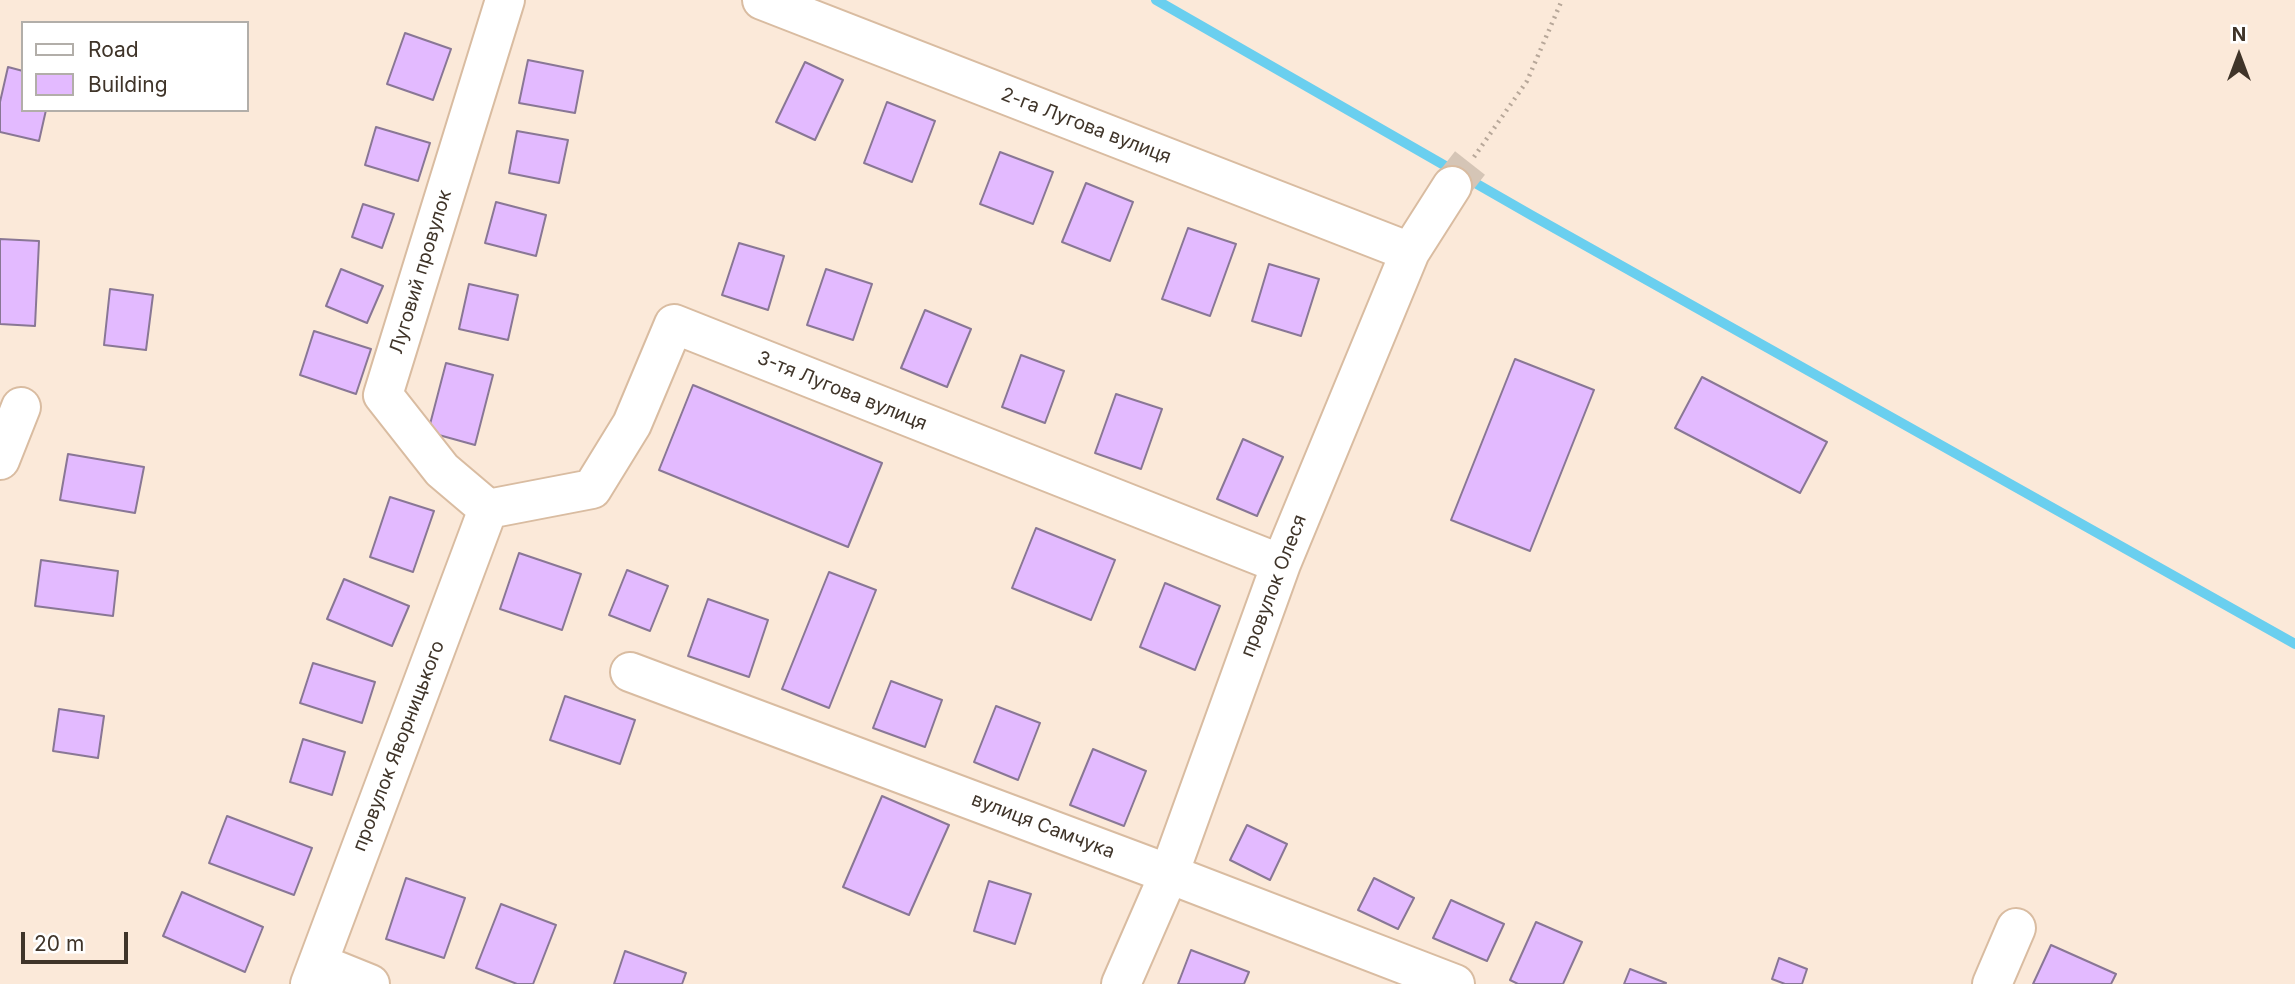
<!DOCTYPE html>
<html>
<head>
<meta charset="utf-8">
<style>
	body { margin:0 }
	#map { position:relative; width:2295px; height:984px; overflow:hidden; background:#fbe9d9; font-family:Inter,sans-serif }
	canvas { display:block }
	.legend { position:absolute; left:21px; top:21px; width:228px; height:91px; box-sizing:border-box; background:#fff; border:2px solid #b2aea9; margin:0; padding:9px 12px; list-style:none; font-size:21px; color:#3f3429 }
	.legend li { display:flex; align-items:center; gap:14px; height:35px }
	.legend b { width:35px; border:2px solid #b2aea9 }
	.north { position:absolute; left:2204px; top:21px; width:70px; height:70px; -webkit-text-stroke:5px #fff; paint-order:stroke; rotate:0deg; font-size:19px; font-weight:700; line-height:28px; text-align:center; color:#3f3429 }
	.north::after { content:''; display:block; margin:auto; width:24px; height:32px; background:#3f3429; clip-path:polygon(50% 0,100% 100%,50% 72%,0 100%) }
	.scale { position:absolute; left:21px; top:932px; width:107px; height:32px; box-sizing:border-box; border:4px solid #3f3429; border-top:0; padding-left:9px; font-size:21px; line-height:24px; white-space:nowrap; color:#3f3429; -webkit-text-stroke:5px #fff; paint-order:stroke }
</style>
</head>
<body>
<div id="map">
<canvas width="2295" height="984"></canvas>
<ul class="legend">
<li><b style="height:9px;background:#fff"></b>Road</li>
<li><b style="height:19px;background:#e3baff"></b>Building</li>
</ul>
<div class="north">N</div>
<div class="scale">20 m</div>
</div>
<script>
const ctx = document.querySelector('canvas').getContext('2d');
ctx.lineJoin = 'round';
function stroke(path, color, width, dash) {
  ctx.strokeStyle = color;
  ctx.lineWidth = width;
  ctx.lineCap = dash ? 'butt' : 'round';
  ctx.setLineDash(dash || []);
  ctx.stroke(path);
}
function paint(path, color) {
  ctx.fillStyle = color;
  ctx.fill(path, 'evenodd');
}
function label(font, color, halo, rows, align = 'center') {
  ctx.font = font + ' Inter,sans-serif';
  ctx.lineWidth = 6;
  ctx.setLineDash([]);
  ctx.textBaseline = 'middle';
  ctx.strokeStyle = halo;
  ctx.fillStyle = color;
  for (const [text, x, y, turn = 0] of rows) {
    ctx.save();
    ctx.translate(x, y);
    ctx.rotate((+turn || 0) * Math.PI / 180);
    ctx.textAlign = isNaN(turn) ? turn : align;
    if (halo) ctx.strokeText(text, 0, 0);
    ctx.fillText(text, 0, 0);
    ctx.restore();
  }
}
stroke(new Path2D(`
	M1156 0 1531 215 2295 644`), '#6acfef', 10);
const building = new Path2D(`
	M405 33 451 49 433 100 387 84Z
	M528 60 583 71 575 113 519 103Z
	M805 62 843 80 815 140 776 122Z
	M8 67 23 71V110H46L39 141 0 132V102Z
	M887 102 935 121 912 182 864 163Z
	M376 127 430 143 418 181 365 165Z
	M517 131 568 140 559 183 509 173Z
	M1000 152 1053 172 1033 224 980 204Z
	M1086 183 1133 202 1110 261 1062 242Z
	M496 202 546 215 536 256 485 243Z
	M363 204 394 214 382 248 352 237Z
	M1188 228 1236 244 1210 316 1162 299Z
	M0 239 39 241 35 326 0 324Z
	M739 243 784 256 768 310 722 295Z
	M1269 264 1319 279 1301 336 1252 321Z
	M341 269 383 286 367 323 326 306Z
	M826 269 872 284 853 340 807 325Z
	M469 284 518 295 508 340 459 329Z
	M110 289 153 295 146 350 104 345Z
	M925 310 971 329 947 387 901 368Z
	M314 331 371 349 356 394 300 375Z
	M1021 355 1064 371 1045 423 1002 407Z
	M1515 359 1594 390 1530 551 1451 520Z
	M446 363 493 375 475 445 428 432Z
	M1702 377 1827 442 1800 493 1675 428Z
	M693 385 882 463 848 547 659 470Z
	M1116 394 1162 409 1141 469 1095 453Z
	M1243 439 1283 457 1257 516 1217 499Z
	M68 454 144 467 135 513 60 500Z
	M390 497 434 511 413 572 370 557Z
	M1036 528 1115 560 1091 620 1012 588Z
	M519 553 581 574 562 630 500 609Z
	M41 560 118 571 113 616 35 606Z
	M627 570 668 586 650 631 609 615Z
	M829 572 876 590 829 708 782 689Z
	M344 579 409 606 392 646 327 619Z
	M1165 583 1220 606 1195 670 1140 647Z
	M708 599 768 620 749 677 688 656Z
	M313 663 375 682 362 723 300 703Z
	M891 681 942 700 925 747 873 728Z
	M565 696 635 720 620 764 550 740Z
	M996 706 1040 723 1018 780 974 762Z
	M59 709 104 716 98 758 53 751Z
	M303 739 345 752 332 795 290 782Z
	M1093 749 1146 771 1124 826 1070 805Z
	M882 796 949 825 909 915 843 887Z
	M227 816 312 848 294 895 209 863Z
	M1247 825 1287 844 1270 880 1230 860Z
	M406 878 465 898 444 958 386 939Z
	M1374 878 1414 898 1398 929 1358 910Z
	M989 881 1031 894 1015 944 974 931Z
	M182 892 263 927 245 972 163 936Z
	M1451 900 1504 924 1487 961 1433 938Z
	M501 904 556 925 533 984H517L476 968Z
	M1536 922 1582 942 1563 984H1518L1510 980Z
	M2051 945 2116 974 2111 984H2033Z
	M1191 950 1249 972 1244 984H1178Z
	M625 951 686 973 682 984H614Z
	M1779 958 1807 969 1802 984H1785L1772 979Z
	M1630 969 1666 983 1665 984H1624Z`);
paint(building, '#e3baff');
stroke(building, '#897795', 2);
stroke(new Path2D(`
	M1452 186 1470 163`), '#d5c5b6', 38, [38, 19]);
const minor = new Path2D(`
	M762 0 1410 252
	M0 460 21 407
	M488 509 592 489 632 424 674 324 1281 564
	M488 509 442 470 383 395 505 0
	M630 672 1169 874 1455 984
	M318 963 370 984
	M310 984 488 509
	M1121 984 1169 874 1281 564 1410 252 1452 186
	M1992 984 2016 928`);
stroke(minor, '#d9bca1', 42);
stroke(new Path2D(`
	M1474 157 1527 81 1562 0`), '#b7a799', 4.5, [2, 5]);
stroke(minor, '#fff', 38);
label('19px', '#3f3429', '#fff', [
	["2-га Лугова вулиця",1086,126,21],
	["Луговий провулок",421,272,-73],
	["3-тя Лугова вулиця",842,391,22],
	["провулок Олеся",1274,586,-69],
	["провулок Яворницького",399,746,-69],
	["вулиця Самчука",1043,826,21]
]);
</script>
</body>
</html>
